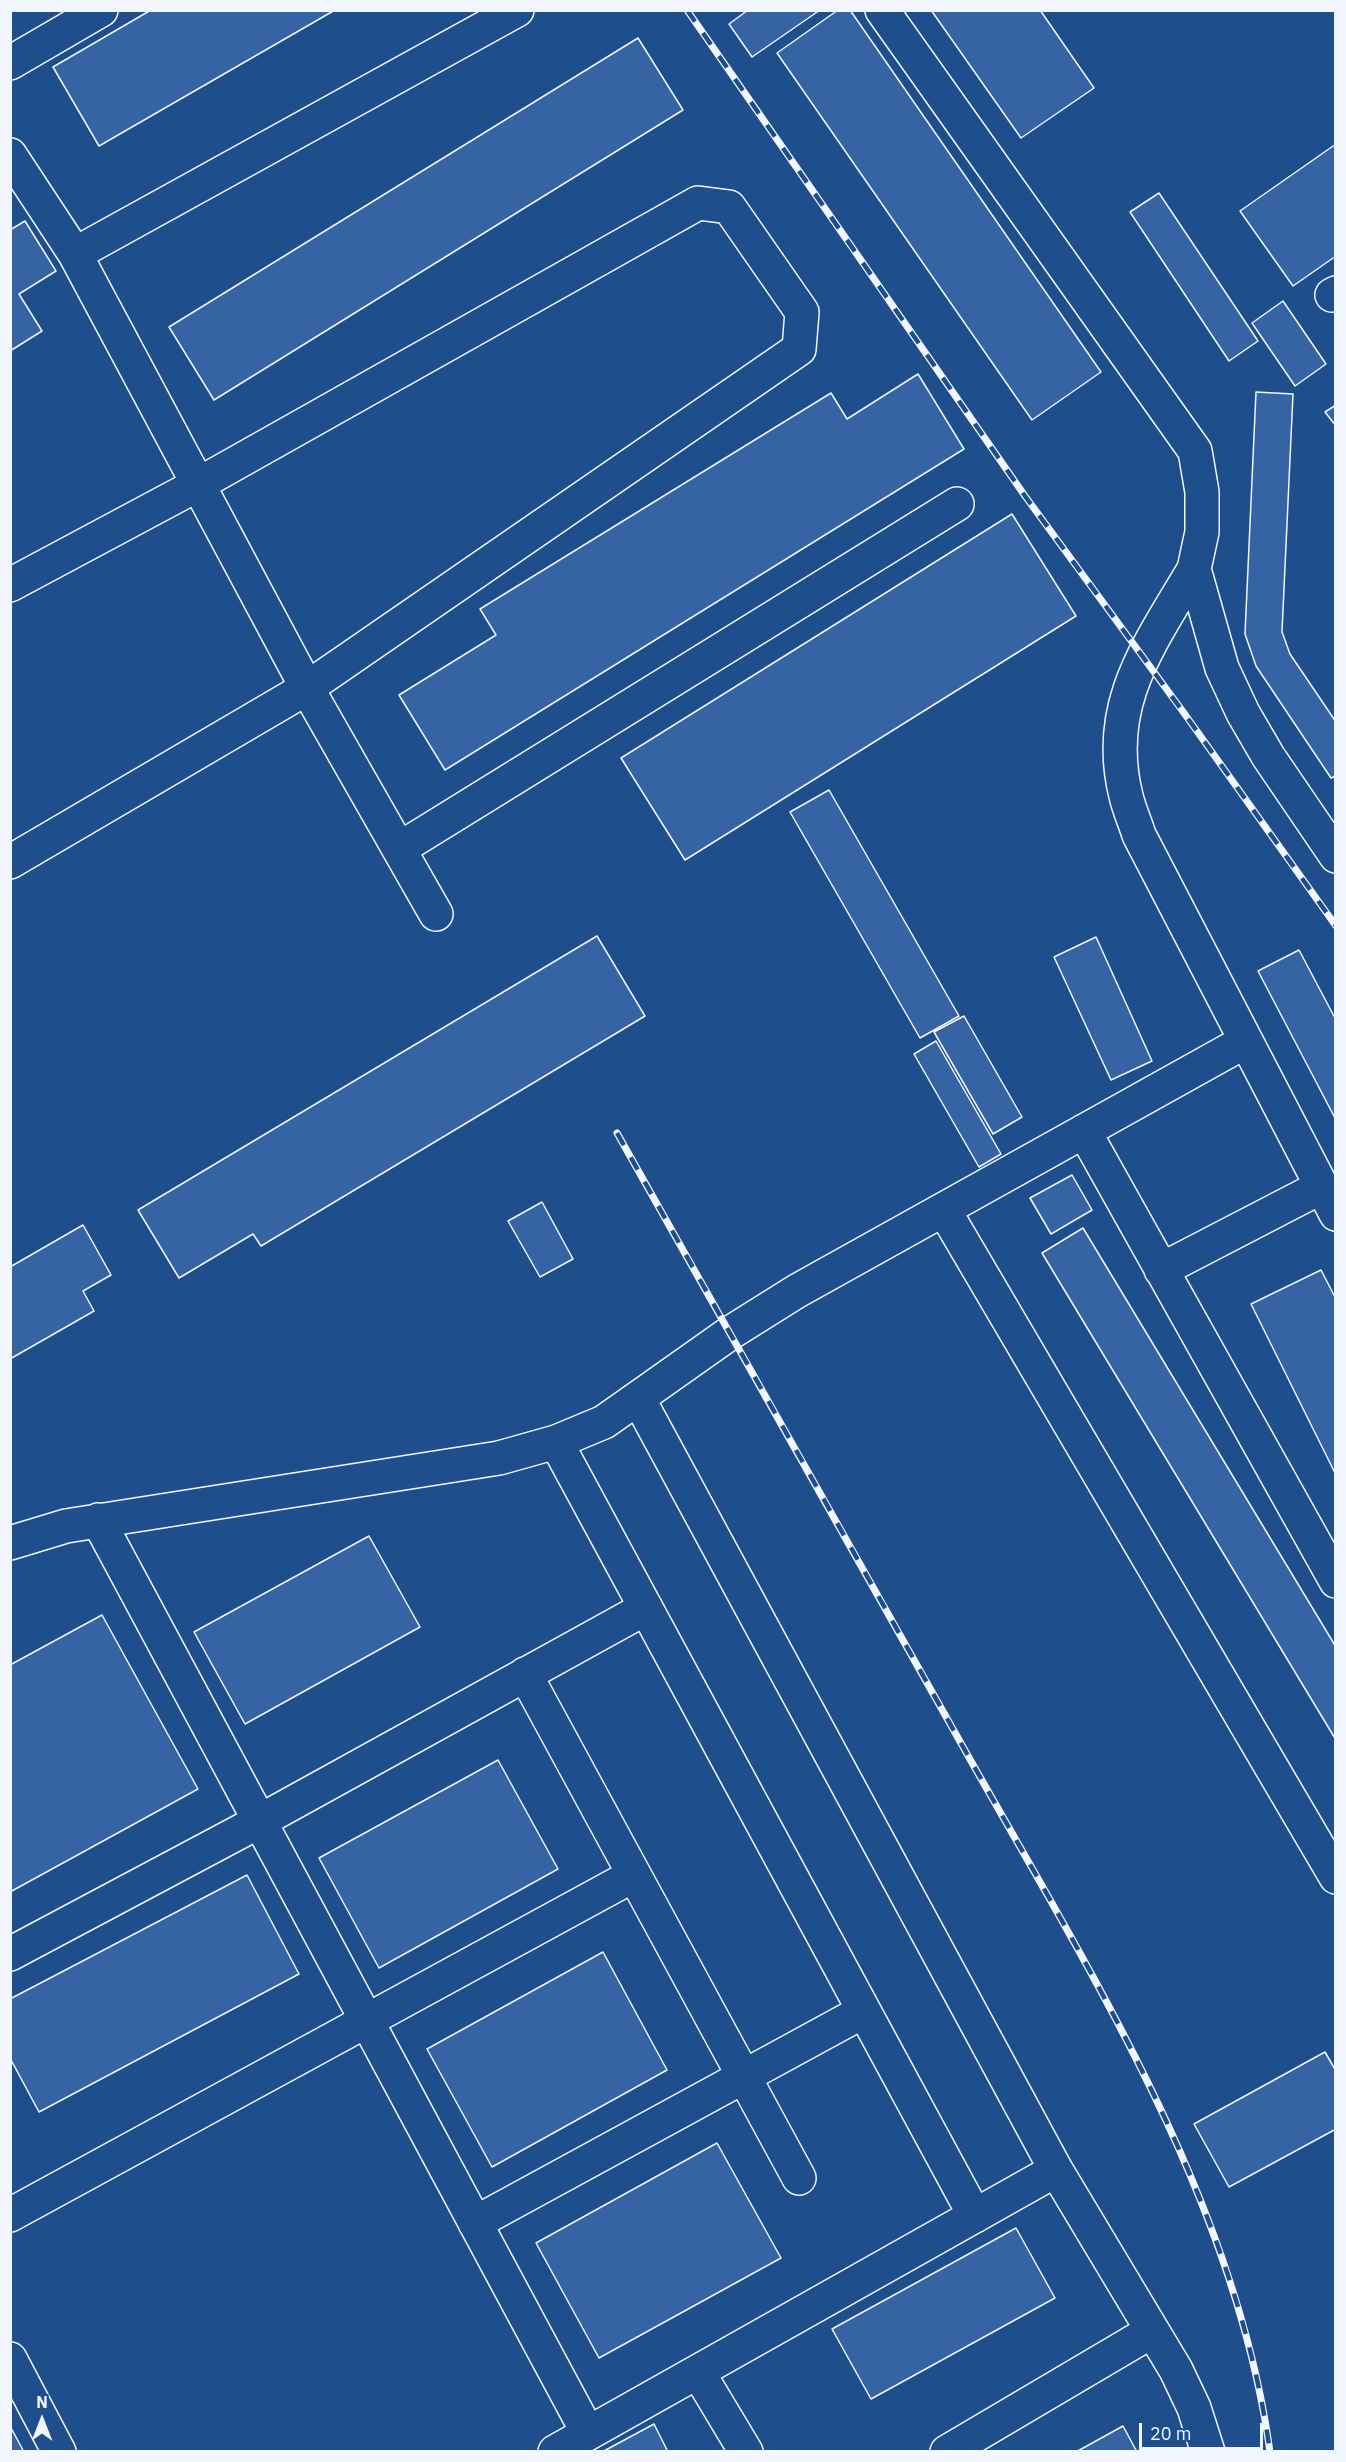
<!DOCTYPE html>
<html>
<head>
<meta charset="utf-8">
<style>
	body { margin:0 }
	#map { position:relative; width:1346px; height:2462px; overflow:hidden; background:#1f4e8c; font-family:"IBM Plex Sans",sans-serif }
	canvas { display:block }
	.frame { position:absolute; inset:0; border:12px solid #f2f6ff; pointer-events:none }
	.north { position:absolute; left:12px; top:2390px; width:60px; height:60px; -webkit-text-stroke:4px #1f4e8c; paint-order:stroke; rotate:0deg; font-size:16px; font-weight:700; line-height:24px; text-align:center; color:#f2f6ff }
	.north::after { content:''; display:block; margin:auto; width:21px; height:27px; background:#f2f6ff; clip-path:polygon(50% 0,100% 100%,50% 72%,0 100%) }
	.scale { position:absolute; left:1139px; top:2423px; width:124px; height:27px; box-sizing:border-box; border:3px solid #f2f6ff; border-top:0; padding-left:8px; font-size:18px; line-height:21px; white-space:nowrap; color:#f2f6ff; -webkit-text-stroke:4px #1f4e8c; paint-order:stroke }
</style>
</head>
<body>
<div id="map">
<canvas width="1346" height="2462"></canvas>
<div class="frame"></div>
<div class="north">N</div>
<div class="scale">20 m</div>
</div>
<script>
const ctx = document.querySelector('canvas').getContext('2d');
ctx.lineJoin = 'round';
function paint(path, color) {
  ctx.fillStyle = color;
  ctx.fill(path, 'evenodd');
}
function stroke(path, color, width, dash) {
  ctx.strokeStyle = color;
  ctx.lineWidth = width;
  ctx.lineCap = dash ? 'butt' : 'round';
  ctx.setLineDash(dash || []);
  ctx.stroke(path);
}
const building = new Path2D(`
	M151 10H335L99 146 53 67Z
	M748 10H820L752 57 729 24Z
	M838 10H850L1101 372 1032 420 777 53Z
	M931 10H1040L1094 88 1021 138Z
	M638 38 683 110 214 400 169 327Z
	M1336 144V256L1293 286 1240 211Z
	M1159 193 1258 341 1229 361 1130 212Z
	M25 221 56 271 19 294 42 331 10 351V230Z
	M1283 301 1326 364 1295 386 1252 323Z
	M918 374 964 449 445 770 399 695 496 635 480 609 831 393 847 419Z
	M1256 392 1293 394 1282 632 1290 654 1336 722V776L1331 778 1256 666 1245 634Z
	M1336 405V426L1325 412Z
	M1012 514 1076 616 685 860 621 758Z
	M829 790 959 1016 920 1038 790 812Z
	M597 936 645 1016 261 1246 253 1234 179 1278 138 1210Z
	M1096 937 1152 1061 1111 1080 1054 957Z
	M1299 950 1336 1020V1120L1258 971Z
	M964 1016 1022 1117 993 1134 934 1032Z
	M936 1041 1001 1154 979 1167 914 1054Z
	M1072 1175 1092 1210 1051 1234 1030 1198Z
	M542 1202 573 1259 540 1277 508 1221Z
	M83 1225 111 1275 83 1291 94 1311 10 1359V1267Z
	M1083 1228 1336 1647V1740L1042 1253Z
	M1321 1270 1336 1299V1475L1251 1304Z
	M369 1536 420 1627 245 1724 194 1632Z
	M102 1615 198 1789 10 1892V1665Z
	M498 1760 558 1869 379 1968 319 1858Z
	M247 1875 299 1974 39 2112 10 2058V1999Z
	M603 1952 667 2070 492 2167 427 2049Z
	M1325 2052 1336 2071V2129L1229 2187 1194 2124Z
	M717 2143 781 2258 599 2358 536 2243Z
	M1016 2228 1055 2298 871 2399 832 2329Z
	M654 2424 668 2452H602Z
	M10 2426 24 2452H10Z
	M1123 2426 1137 2452H1076Z`);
paint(building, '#3563a3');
stroke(building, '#f2f6ff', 1.5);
const minor = new Path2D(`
	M882 10 1195 451 1202 492V532L1194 569 1222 668 1243 713 1268 756 1336 856
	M10 63 101 10
	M10 155 75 254 307 688 436 914
	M75 254 517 10
	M1332 295 1336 293
	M1194 569C1150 644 1103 704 1126 796 1129 809 1135 822 1139 835L1336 1214
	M10 585 197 485 698 203 729 207 802 312 799 349 307 688 10 862
	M399 849 957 504
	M1084 1131 1336 1581
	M944 1210 1336 1877
	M1161 1270 1321 1187
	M556 1442 975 2216
	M98 1520 588 2433
	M10 1543 66 1526 499 1458 556 1442 604 1422 730 1333 797 1291 1246 1041
	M525 1674 799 2178
	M10 1954 260 1821 646 1608
	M1056 2170 1176 2370 1194 2408 1208 2452
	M10 2215 634 1875
	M475 2223 864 2011
	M10 2359 59 2452
	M698 2372 746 2452
	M555 2452 1056 2170 638 1398
	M947 2452 1152 2331`);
stroke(minor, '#f2f6ff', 36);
stroke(minor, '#1f4e8c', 33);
const rail = new Path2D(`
	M687 10 1025 496 1184 713 1336 926
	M617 1133C735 1342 853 1551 971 1761 1092 1975 1236 2203 1270 2452`);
stroke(rail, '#f2f6ff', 7);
stroke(rail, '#1f4e8c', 4.5, [14]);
</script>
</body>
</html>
